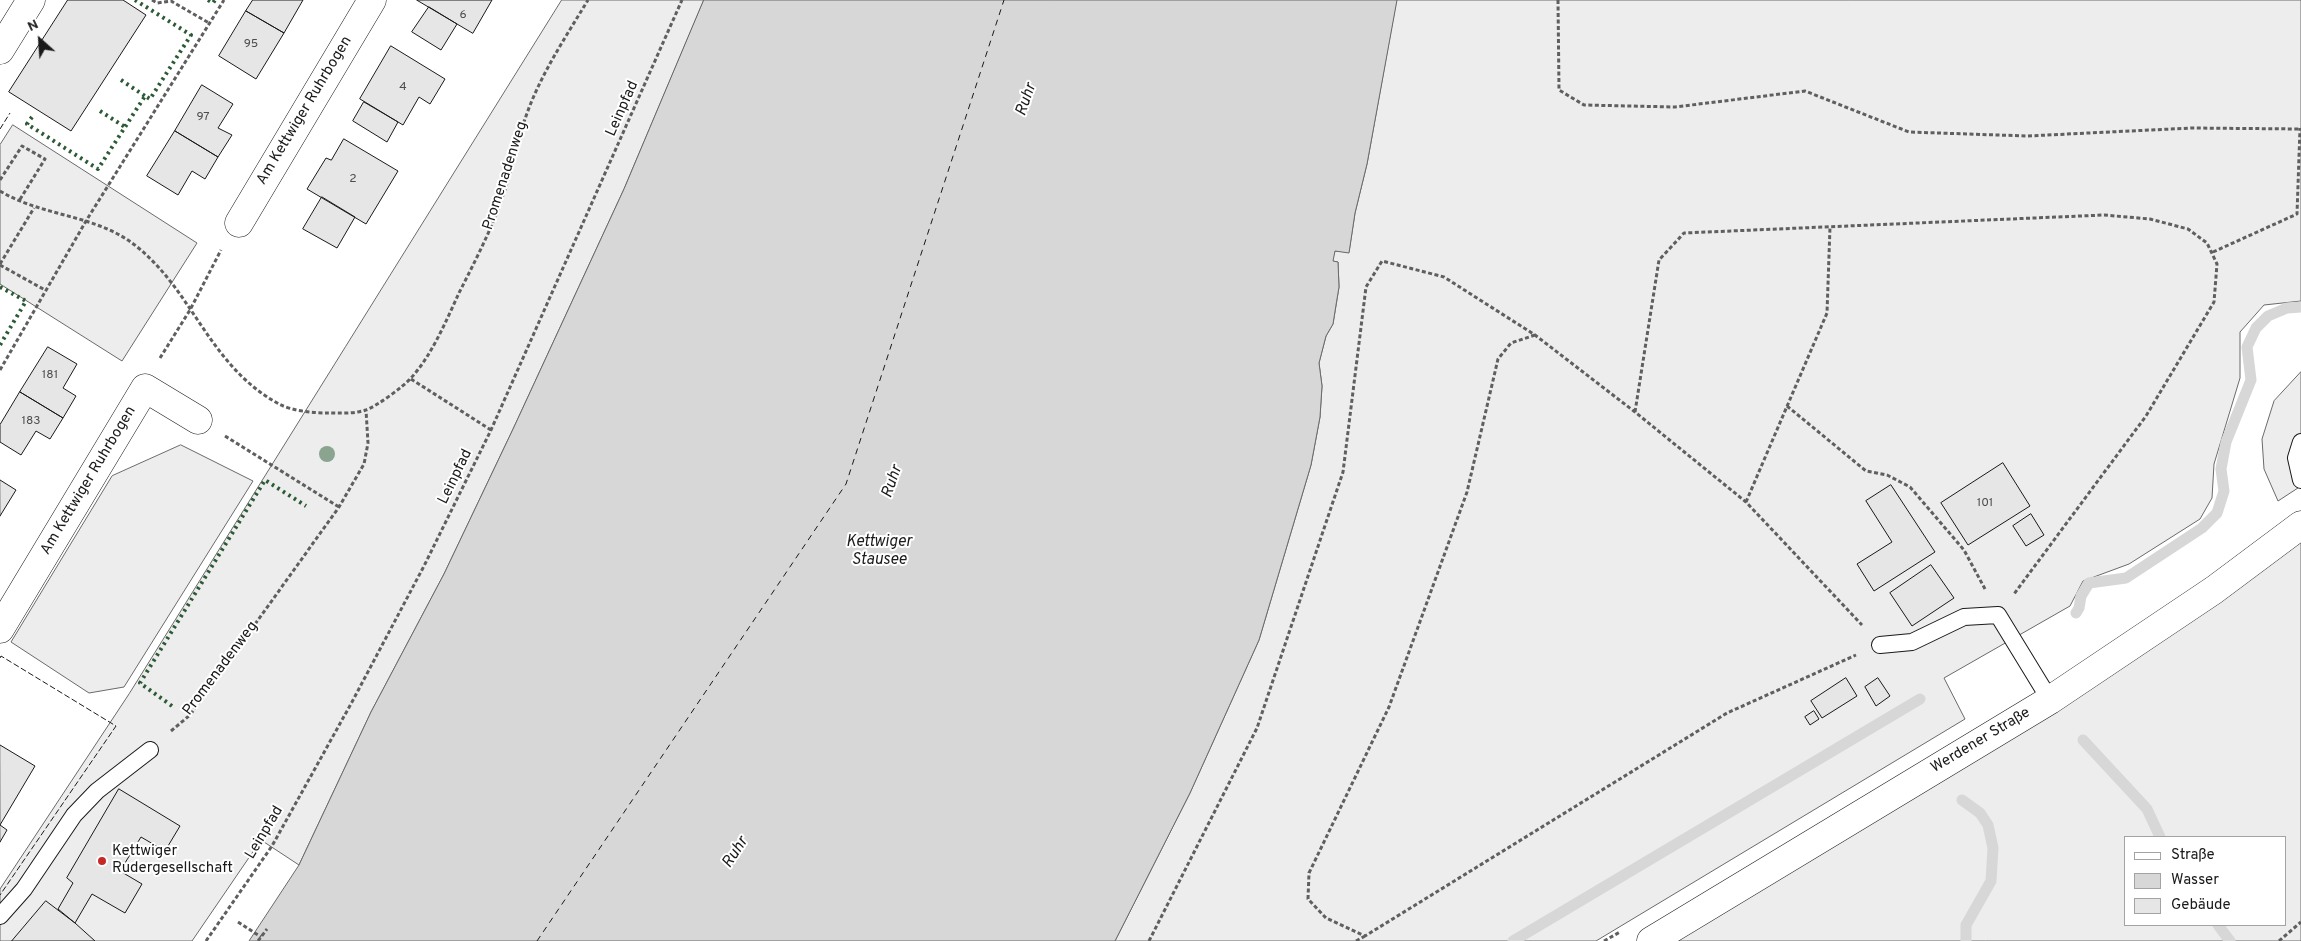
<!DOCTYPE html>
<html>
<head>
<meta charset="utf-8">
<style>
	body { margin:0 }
	#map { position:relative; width:2301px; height:941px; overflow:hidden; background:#fff; font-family:Overpass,sans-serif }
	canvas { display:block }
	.legend { position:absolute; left:2124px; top:836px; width:162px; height:90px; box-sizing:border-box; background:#fff; border:1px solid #a3a3a3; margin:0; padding:6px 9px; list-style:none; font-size:15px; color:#1a1a1a }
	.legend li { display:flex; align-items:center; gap:10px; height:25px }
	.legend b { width:25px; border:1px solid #a3a3a3 }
	.north { position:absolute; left:15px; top:15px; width:50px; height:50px; -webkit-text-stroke:4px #fff; paint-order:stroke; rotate:334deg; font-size:14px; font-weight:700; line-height:20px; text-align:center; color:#1a1a1a }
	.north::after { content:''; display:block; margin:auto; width:18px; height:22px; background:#1a1a1a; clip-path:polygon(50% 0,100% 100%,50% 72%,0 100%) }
</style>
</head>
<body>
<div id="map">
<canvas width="2301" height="941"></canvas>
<ul class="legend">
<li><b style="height:6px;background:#fff"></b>Straße</li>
<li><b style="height:14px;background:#d7d7d7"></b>Wasser</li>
<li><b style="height:14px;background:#e6e6e6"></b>Gebäude</li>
</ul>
<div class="north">N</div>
</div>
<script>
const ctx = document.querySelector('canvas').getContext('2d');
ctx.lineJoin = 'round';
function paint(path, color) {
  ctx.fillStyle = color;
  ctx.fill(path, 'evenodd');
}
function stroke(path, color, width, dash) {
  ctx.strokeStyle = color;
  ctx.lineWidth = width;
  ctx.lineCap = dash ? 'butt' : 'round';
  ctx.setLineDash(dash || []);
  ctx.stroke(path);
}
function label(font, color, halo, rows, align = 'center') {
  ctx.font = font + ' Overpass,sans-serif';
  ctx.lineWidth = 4;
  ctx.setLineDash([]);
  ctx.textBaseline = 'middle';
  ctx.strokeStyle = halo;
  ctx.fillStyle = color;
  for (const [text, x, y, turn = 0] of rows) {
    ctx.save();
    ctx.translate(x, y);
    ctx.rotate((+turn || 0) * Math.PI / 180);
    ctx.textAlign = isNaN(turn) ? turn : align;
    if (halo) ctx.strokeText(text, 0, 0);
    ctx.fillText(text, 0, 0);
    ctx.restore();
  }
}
const built = new Path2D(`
	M562 0H704L624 189 514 427 444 574 371 712 299 865 261 840 192 941H0V889L129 694Z
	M1397 0H2301V301L2264 305 2240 332V378L2214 464 2212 498 2200 519 2129 564 2083 581 2070 606 1944 678 1965 719 1596 941H1115L1190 793 1259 640 1311 465 1320 417 1322 386 1319 363 1326 336 1333 324 1339 287 1338 262 1332 261 1335 251 1349 252 1355 213 1367 164Z
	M13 125 197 243 122 361 0 284V145Z
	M2301 372V486L2278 501 2264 469 2262 439 2274 401Z
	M181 445 253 481 124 687 89 693 11 642 112 476Z
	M2301 533V941H1671ZM2125 837H2285V925H2125Z`);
paint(built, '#ededed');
stroke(built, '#6a6a6a', 1);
const water = new Path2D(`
	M704 0H1397L1367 164 1355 213 1349 253 1335 251 1333 261 1338 262 1339 287 1336 305 1333 324 1326 336 1319 363 1322 386 1320 417 1311 465 1259 640 1190 793 1115 941H249L299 865 371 712 444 574 514 427 624 189Z`);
paint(water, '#d7d7d7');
stroke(water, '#6a6a6a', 1);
stroke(new Path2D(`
	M2076 613 2079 608 2081 596 2089 583 2126 578 2202 528 2217 513 2224 491 2221 469 2226 442 2251 380 2247 347 2256 328 2268 316 2287 308 2301 307
	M2083 740 2147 809 2160 837
	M1962 800 1980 813 1988 825 1993 848 1991 881 1966 925V941
	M2218 925 2230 941
	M1513 941 1920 699`), '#d7d7d7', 11);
stroke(new Path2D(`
	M537 941 846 484 1004 0`), '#1a1a1a', 1, [6, 5]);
const building = new Path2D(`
	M68 0H123L146 15 71 131 9 92Z
	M253 0H303L284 33 246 11Z
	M417 0H492L473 33Z
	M429 7 457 24 441 50 412 32Z
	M246 11 284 33 256 79 219 56Z
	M391 46 445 79 430 104 419 97 403 125 360 99Z
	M202 85 233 104 218 128 232 135 218 157 175 131Z
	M364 102 398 122 387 142 353 121Z
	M175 131 218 157 205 179 192 171 178 195 147 176Z
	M344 139 398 171 366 224 307 189 326 158 331 160Z
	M322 197 355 217 337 248 303 229Z
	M48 347 77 364 63 388 76 396 63 418 20 392Z
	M20 392 63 418 50 439 36 431 21 455 0 442V425Z
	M2003 463 2030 506 1968 545 1941 503Z
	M0 480 16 490 0 516Z
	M1891 485 1935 552 1874 591 1857 564 1892 542 1866 501Z
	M2031 514 2044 535 2026 546 2013 526Z
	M1931 565 1954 598 1912 626 1890 593Z
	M1846 678 1857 696 1822 718 1811 701Z
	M1878 678 1890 696 1876 706 1865 687Z
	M1814 711 1819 719 1810 725 1805 717Z
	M0 745 35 766 0 825Z
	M119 789 180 826 165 851 141 837 120 871 142 884 125 913 92 894 75 923 58 909 73 883 67 878Z
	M0 825 7 830 0 842Z
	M46 901 75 923 95 941H12Z`);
paint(building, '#e6e6e6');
stroke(building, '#1a1a1a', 1);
const service = new Path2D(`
	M2301 442 2296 458 2301 480
	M1880 645 1912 642 1964 617 1998 615 2050 700
	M0 916 24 889 74 815 97 791 150 750`);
const minor = new Path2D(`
	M0 50 31 0
	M239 223 372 0
	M0 629 145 388 198 420`);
const secondary = new Path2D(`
	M1651 941 2050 700 2214 590 2301 525`);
stroke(service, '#1a1a1a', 18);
stroke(minor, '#1a1a1a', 29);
stroke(secondary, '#1a1a1a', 29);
stroke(new Path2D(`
	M152 0 157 3 171 1 209 23
	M1558 0 1559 90 1584 105 1675 107 1805 91 1909 132 2027 136 2192 128 2301 129
	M0 180 22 146 45 159 19 201
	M0 191C43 217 96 214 136 246 194 292 209 366 279 404 292 411 313 413 329 413 340 413 354 414 366 410 377 406 403 387 411 378 432 355 446 321 459 293 475 261 492 229 503 195 512 171 516 144 525 119 539 77 565 38 588 0
	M2213 252 2297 214 2300 128
	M0 264 34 208
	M0 265 45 290
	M1535 335 1511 343 1498 359 1467 492 1389 707 1309 873 1308 899 1326 918 1365 936 1727 713 1856 655
	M160 358 190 310 221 250
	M0 370 86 221 224 0
	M411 379 491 430
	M1787 406 1866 471 1887 475 1910 487 1964 550 1985 589
	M1635 412 1659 260 1684 233 2104 215 2150 219 2188 229 2207 243 2217 264 2214 302 2146 416 2014 594
	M225 436 339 507
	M1746 502 1827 313 1830 227
	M171 731 190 715 339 507 364 464 368 443 366 410
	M238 922 261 937
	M206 941 272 846 352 702 424 566 491 430 682 0
	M258 941 267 929
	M1149 941 1257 728 1343 472 1366 287 1382 261 1444 277 1535 335 1635 412 1746 502 1862 625
	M1356 941 1365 936
	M1604 941 1620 932
	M2279 941 2301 922`), '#5f5f5f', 3, [4, 2.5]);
stroke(service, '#fff', 16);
stroke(minor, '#fff', 28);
stroke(secondary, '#fff', 28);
stroke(new Path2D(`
	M208 0 213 3 215 0
	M121 80 145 96
	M100 111 125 127
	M32 117 27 124 98 169 145 96 150 99 191 35 135 0
	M0 287 26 301 0 345
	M172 706 140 683 265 480 306 506`), '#2b5a34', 4, [2.5, 4]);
stroke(new Path2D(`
	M0 129 10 113
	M0 658 1 656 116 726 0 895`), '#1a1a1a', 1, [6, 2.5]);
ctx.fillStyle = '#8aa48f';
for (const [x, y] of [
	[327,454]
]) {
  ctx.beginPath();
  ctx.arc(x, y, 8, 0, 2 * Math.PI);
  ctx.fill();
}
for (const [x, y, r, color] of [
	[102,861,5,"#c62828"]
]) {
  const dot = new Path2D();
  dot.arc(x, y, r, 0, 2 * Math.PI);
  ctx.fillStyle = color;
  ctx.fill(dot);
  stroke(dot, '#fff', 2);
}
label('12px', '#4d4d4d', null, [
	["6",463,16],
	["95",251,45],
	["4",403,88],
	["97",203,118],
	["2",353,180],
	["181",50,376],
	["183",31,422],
	["101",1985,504]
]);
label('15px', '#1a1a1a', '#fff', [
	["Leinpfad",623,109,-66],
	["Am Kettwiger Ruhrbogen",305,111,-59],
	["Promenadenweg",506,176,-72],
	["Leinpfad",456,477,-64],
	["Am Kettwiger Ruhrbogen",89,481,-59],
	["Promenadenweg",221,669,-53],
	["Werdener Straße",1981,741,-31],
	["Leinpfad",265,833,-59]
]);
label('15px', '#1a1a1a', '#fff', [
	["Kettwiger",112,852],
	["Rudergesellschaft",112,869]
], 'left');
label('italic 16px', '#1a1a1a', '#fff', [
	["Ruhr",1027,100,-71],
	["Ruhr",893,482,-71],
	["Kettwiger",879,543],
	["Stausee",879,561],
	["Ruhr",736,853,-57]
]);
</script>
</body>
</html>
